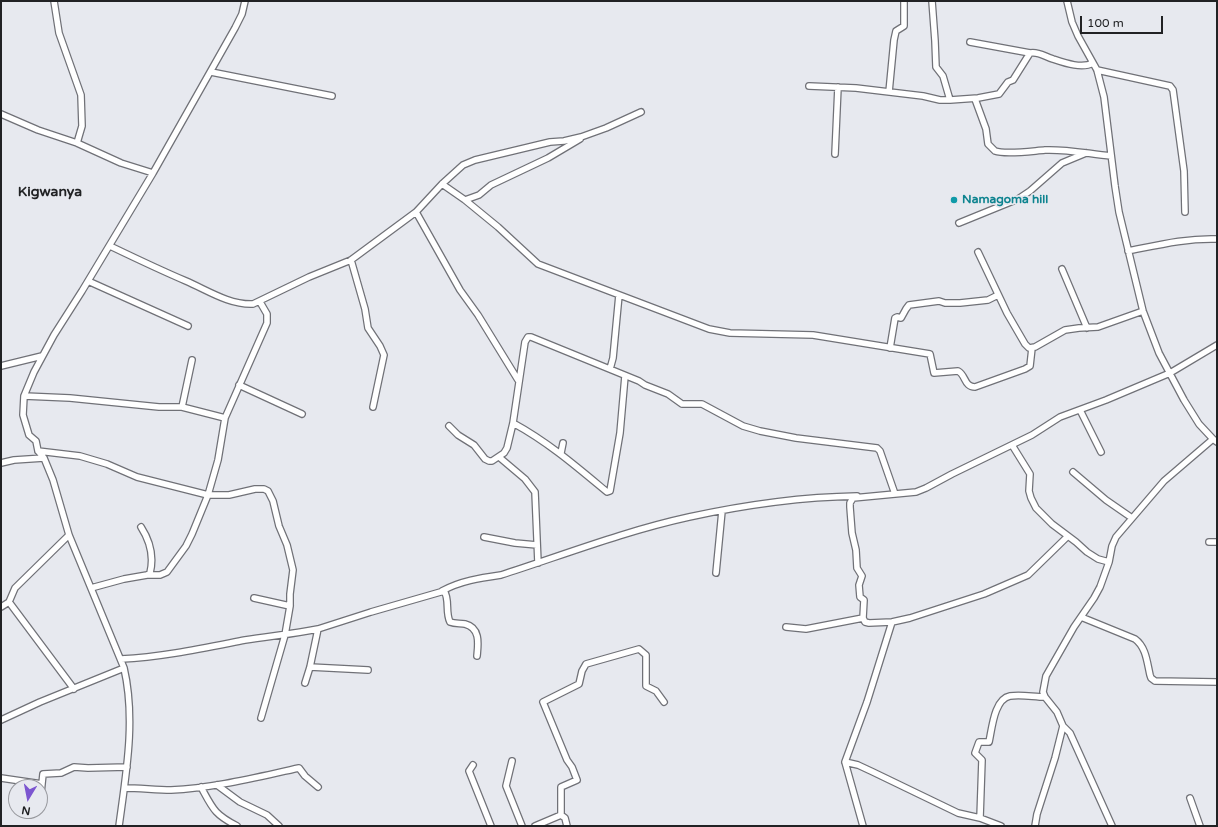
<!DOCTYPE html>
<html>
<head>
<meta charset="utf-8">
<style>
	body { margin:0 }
	#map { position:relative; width:1218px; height:827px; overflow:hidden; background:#e7e9ef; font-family:"Varela Round",sans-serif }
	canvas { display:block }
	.frame { position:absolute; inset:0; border:2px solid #212224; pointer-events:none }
	.north { position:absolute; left:8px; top:779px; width:40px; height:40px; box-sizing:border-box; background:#e7e9ef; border:1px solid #98999e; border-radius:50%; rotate:190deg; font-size:11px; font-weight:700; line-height:16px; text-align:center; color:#212224 }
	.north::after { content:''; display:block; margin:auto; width:14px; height:18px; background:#7c56d0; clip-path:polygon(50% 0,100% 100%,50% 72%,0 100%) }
	.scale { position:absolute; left:1080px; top:16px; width:83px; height:18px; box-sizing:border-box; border:2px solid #212224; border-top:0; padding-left:5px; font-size:12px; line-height:14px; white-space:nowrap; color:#212224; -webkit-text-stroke:3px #e7e9ef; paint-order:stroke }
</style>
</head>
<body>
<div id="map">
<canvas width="1218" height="827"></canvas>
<div class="frame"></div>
<div class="north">N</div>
<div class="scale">100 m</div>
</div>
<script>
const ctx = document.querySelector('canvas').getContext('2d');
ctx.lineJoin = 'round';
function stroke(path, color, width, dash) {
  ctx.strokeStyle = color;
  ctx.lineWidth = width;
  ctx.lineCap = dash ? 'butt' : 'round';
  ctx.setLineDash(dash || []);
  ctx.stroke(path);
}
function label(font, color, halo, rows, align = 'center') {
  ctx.font = font + ' "Varela Round",sans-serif';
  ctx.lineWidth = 3.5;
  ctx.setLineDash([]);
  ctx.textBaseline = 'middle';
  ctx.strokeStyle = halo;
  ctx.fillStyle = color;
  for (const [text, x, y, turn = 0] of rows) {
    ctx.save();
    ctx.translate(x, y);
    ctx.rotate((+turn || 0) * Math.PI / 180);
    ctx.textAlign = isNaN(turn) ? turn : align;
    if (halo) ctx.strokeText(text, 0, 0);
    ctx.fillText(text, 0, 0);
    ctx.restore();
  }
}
const minor = new Path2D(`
	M54 1 59 33 81 95 82 126 77 143
	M932 1 935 41 936 67 943 76 950 100
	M1067 1 1072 22 1078 36 1097 70 1104 97 1115 186 1119 212 1143 311 1159 353 1184 400 1199 424 1213 439 1217 442
	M970 42 1030 53
	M1097 70 1170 86 1173 90 1184 171 1185 212
	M211 72 332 96
	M809 86 856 88 923 96 940 100H950L978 98 999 94 1008 82 1013 80 1030 53C1039 51 1045 57 1053 59 1065 63 1082 69 1093 63
	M889 92 894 40 896 31 904 26V1
	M975 99 986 129 988 144 995 151C1006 155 1032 151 1045 150 1067 149 1089 154 1111 156
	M1 114 38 130 77 143 121 163 153 173
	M835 154 838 87
	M442 184 465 200 498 227 538 264 709 329 730 333 813 335 930 354 934 373 958 371C966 375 964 387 975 387L1025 369 1030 366 1032 348
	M465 200 479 195 491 185 548 158 580 139
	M416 212 460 290 478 315 518 380
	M959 223 1018 199 1030 191 1062 163 1086 153
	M110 246C135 258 160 270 186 281 207 290 229 305 253 304L309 277 351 260 416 212 442 184 463 165 475 160 550 142 564 141 581 137 606 128 641 112
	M1128 251C1158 245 1186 238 1217 239
	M978 252 1007 313 1025 344 1029 348 1035 347 1065 330 1079 328 1098 327 1143 311
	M351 260 365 309 368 328 380 346 384 355 373 407
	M1062 269 1087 328
	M88 281 188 326
	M890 348 895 318 897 317 901 318 906 309 909 305 939 301 945 303H960L988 300 998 295
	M1 366 42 356
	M610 369 613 358 619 295
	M239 385 302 414
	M24 396 70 398 159 407H182L225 418
	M182 407 192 360
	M1080 410 1101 452
	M513 423C548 442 577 467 607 492L610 491 620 433 625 376
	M449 426 458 435 474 445 485 459 489 461H492L504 453 507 448 513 423 525 342 528 337H531L639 381 645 385 668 394 682 404H702L743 426 760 431 796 438 877 448 880 451 895 494
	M1012 445 1030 474 1029 491 1031 498 1036 508 1052 524 1076 542 1087 552 1098 559 1109 562
	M38 451 80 456 107 464 137 477 208 495H229L255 489H264L268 491 273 501 279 526 287 545 293 570 290 594V606L285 635 261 718
	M561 453 563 443
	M499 457 525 479 535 492 538 563
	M1 463 14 460 44 458
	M1073 472 1106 500 1132 518
	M69 535 15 588 9 602 74 689
	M1068 536 1028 575 984 594 910 618 892 622 869 623 865 622 863 618 864 600 860 597 859 585 862 576 857 568 856 550 852 533 850 507V503L853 498 916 492 926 488 952 474 1032 435 1060 417 1106 400 1170 373 1217 345
	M484 537 515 543 537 545
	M1209 542H1217
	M716 573 722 511
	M147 575H160L167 572 186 546 192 534 208 495 218 460 225 418 267 323V314L260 302
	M91 588 124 579 147 575 150 573C154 557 150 541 141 527
	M442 591C460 581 480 578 501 575 563 555 625 531 689 517 744 505 801 497 857 496
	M254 598 290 606
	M1 607 9 602
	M1081 617 1135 639C1146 647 1147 662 1150 675L1151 678 1155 681 1217 682
	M786 627 806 629 863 618
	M318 629 371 612 444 591C450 599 445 612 450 622 455 624 460 623 465 624 481 628 478 645 477 656
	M121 659C163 657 204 648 245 640 270 636 294 634 318 629L310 667 305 683
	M310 667 368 670
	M1 720 40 702 124 668
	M1063 726 1070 733 1112 826
	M512 761 506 786 522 826
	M845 762 858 765 873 772 958 813 980 818 1001 826
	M473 765 469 771 491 826
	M1 778 42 784
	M217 785 240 802 267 815 279 826
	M201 787C213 809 214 814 237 826
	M125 788C140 788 156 790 171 790 214 788 257 777 299 768L305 776 318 787
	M1190 798 1200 826
	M40 803 43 774 61 773 74 767 88 768 127 767
	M561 815V787L577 780 572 767 567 760 543 702 579 684 582 671 586 664 639 649 646 655V686L656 691 664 702
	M980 818 982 760 975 753 979 742H989C992 729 994 699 1010 696 1021 694 1034 697 1045 697
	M119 826C126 774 136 720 124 668L69 535 53 480 44 458 38 451 36 441 29 435 23 415 24 396 34 372 54 335 82 291 153 173 235 28 242 14 245 1
	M535 826 561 815 565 818 567 826
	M863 826 845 762 867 702 892 622
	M1035 826 1037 814 1055 758 1063 726 1057 712 1045 697 1043 692 1046 676 1074 627 1094 598 1100 587 1109 562 1112 546 1116 537 1164 481 1213 439`);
stroke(minor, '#707177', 8);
stroke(minor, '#fff', 5.5);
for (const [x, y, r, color] of [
	[954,200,4,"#0f9aa8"]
]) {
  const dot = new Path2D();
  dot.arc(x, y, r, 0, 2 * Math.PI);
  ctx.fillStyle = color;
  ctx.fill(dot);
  stroke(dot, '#e7e9ef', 1.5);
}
label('bold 12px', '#0d838f', '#e7e9ef', [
	["Namagoma hill",962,200]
], 'left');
label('bold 14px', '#212224', '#e7e9ef', [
	["Kigwanya",50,192]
]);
</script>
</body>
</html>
